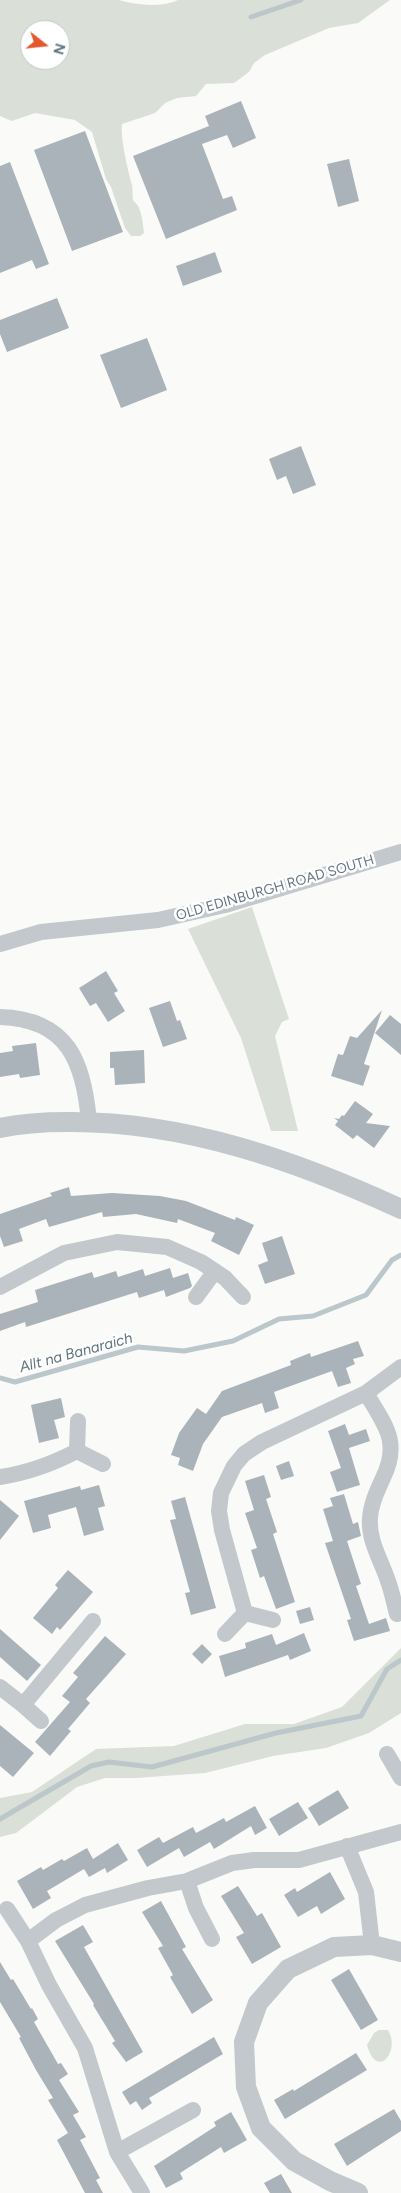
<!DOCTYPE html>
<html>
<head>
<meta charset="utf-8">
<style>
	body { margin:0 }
	#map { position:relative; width:401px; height:2193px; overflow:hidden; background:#fafaf8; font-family:Figtree,sans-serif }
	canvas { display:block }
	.north { position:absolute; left:20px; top:20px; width:50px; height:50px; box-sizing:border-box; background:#fff; border:1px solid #c1c8cd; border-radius:50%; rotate:106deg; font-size:14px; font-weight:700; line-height:20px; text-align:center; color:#657683 }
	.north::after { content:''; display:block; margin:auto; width:18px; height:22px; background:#e4572e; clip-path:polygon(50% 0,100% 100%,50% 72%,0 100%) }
</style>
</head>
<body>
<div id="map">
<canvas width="401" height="2193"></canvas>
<div class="north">N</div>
</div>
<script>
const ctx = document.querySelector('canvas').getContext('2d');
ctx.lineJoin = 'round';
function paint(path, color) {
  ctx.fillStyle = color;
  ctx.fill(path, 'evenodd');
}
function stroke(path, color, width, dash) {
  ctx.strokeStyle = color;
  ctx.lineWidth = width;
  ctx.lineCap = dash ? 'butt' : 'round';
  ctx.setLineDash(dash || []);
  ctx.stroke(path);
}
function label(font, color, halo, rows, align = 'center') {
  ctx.font = font + ' Figtree,sans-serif';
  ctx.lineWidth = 5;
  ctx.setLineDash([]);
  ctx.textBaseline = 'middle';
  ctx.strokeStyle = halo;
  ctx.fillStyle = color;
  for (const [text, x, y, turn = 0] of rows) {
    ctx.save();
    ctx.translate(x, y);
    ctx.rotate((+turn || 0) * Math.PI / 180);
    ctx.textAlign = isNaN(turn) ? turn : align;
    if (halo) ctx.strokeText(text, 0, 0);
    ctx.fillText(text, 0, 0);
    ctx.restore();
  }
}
paint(new Path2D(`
	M0 0H119C136 5 161 8 178 0H390L358 23 329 28 265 55 254 63 249 72 234 83 206 84 196 96 177 98 165 103 155 113 122 124C120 137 128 171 132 185 133 189 132 195 133 200 134 202 137 204 138 206 142 214 143 224 144 233L140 236H131L125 228 111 187 106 179 92 132 75 120 35 113 12 121 0 116ZM30 30H60V60H30Z
	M252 907 289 1019 282 1022 275 1036 298 1131H271L241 1038 188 929Z
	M401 1648V1713L369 1733 326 1748 273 1756 205 1773 136 1778H105L77 1787 16 1833 0 1837V1798L32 1792 96 1749 174 1746 245 1724H294L342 1707Z
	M379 2030H388C401 2051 377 2081 367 2045L374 2033Z`), '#dadfd7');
stroke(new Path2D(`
	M251 17 301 0
	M0 1378 15 1382 138 1347 184 1351 233 1341 279 1319 313 1316 366 1295 392 1260 401 1255
	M0 1819 91 1766 109 1762 152 1767 276 1733 361 1716 387 1669 401 1660`), '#bbc7cb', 5);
paint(new Path2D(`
	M241 101 256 138 233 148 227 135 202 144 223 199 232 196 237 210 166 239 133 156 209 126 205 116Z
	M85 131 123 232 72 251 34 150Z
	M349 159 359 201 338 207 327 164Z
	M10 162 49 264 36 269 32 260 0 273V166Z
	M215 252 222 272 183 286 176 266Z
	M57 298 69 328 7 352 0 334V320Z
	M147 338 167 390 121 408 100 355Z
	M301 446 316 485 293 494 286 476 277 480 269 459Z
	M106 971 118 991 114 993 125 1011 108 1022 96 1003 90 1006 79 988Z
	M170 1001 177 1021 180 1020 187 1039 163 1047 149 1008Z
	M382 1010 364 1064 370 1066 363 1086 331 1076 338 1054 343 1055 350 1036 357 1038Z
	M390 1015 401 1024V1055L375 1033Z
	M36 1043 40 1075 20 1078 19 1074 0 1077V1053L13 1051 12 1046Z
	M144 1050 145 1083 115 1085 114 1068H110V1052Z
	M355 1101 373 1114 366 1123 390 1126 374 1148 357 1135 353 1139 335 1125 338 1121 334 1118 339 1119 342 1115 344 1116Z
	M69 1187 71 1196 112 1193 160 1196 186 1201 235 1220 236 1217 254 1225 239 1255 211 1241 215 1233 178 1219 177 1223 136 1214 103 1217 102 1212 49 1227 46 1219 19 1229 23 1241 4 1247 0 1236V1214L52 1196 50 1193Z
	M282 1236 295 1274 265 1284 258 1265 268 1261 262 1243Z
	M170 1268 173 1278 188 1273 192 1286 190 1288 166 1297 164 1290 139 1298 137 1292 26 1327 25 1322 0 1331V1314L38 1302 35 1290 92 1272 94 1278 116 1271 118 1277 143 1269 145 1276Z
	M358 1341 364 1356 353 1359 355 1364 346 1368 351 1383 338 1387 332 1371 274 1392 279 1408 265 1413 262 1403 222 1417 203 1444 193 1471 178 1465 180 1458 171 1455 179 1433 197 1408 206 1414 222 1391 291 1365 290 1361 310 1353 311 1357Z
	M61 1398 65 1417 54 1420 59 1438 39 1443 31 1405Z
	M345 1424 349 1435 366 1429 370 1441 349 1448 360 1485 337 1492 330 1472 341 1468 328 1431Z
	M289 1461 294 1476 281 1480 276 1466Z
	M264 1475 271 1497 266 1499 277 1532 273 1534 295 1602 276 1609 264 1576 260 1578 251 1550 257 1548 245 1513 254 1510 245 1481Z
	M99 1485 105 1506 98 1508 104 1530 84 1536 76 1507 48 1515 51 1528 33 1533 24 1501 80 1486 81 1490Z
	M344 1494 353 1524 358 1522 361 1536 347 1541 361 1584 356 1586 369 1624 386 1618 390 1631 354 1641 347 1620 351 1619 325 1543 333 1541 323 1509 333 1506 330 1498Z
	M185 1497 216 1608 191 1615 185 1593 190 1592 170 1520 176 1519 171 1501Z
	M0 1500 19 1516 0 1540Z
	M68 1570 93 1592 60 1630 57 1627 52 1634 33 1618 58 1588 55 1585Z
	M310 1607 314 1620 300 1624 296 1611Z
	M0 1629 41 1665 27 1681 0 1657Z
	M304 1633 311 1651 290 1660 288 1655 225 1677 219 1656 246 1648 245 1643 272 1634 276 1645Z
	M105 1636 126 1654 86 1699 90 1703 68 1729 71 1731 50 1756 35 1742 70 1702 62 1696 78 1677 73 1673Z
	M202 1644 212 1654 202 1664 192 1654Z
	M0 1725 34 1753 13 1777 0 1766Z
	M338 1790 349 1808 319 1826 308 1808Z
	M298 1802 308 1818 279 1836 269 1819Z
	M255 1806 267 1828 255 1835 251 1826 214 1849 210 1842 184 1857 179 1848 147 1867 137 1850 159 1837 163 1843 193 1827 196 1833 224 1818 226 1822Z
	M118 1843 128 1860 107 1873 105 1868 89 1877 84 1869 47 1891 51 1898 33 1909 17 1881 41 1867 43 1870 62 1859 64 1861 87 1848 93 1859Z
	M330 1872 345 1899 321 1914 317 1906 298 1917 284 1895 295 1888 297 1892Z
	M238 1886 257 1916 262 1913 281 1947 252 1964 236 1937 244 1933 221 1896Z
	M161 1901 186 1947 182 1949 213 2000 192 2014 170 1977 173 1975 158 1948 163 1946 142 1912Z
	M83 1925 93 1942 84 1947 143 2052 126 2062 112 2043 115 2041 93 2005 94 2004 55 1941Z
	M0 1962 11 1980 13 1979 31 2009 32 2008 38 2019 34 2022 58 2064 61 2063 68 2074 59 2080 79 2112 73 2115 86 2137 80 2140 100 2178 96 2180 103 2193H85L57 2140 68 2133 48 2100 53 2098 36 2070 19 2038 21 2037 0 2002Z
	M349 1969 378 2020 361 2030 331 1980Z
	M214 2037 223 2054 149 2098 152 2103 142 2110 136 2101 130 2105 122 2092Z
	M356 2053 367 2070 285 2119 274 2100 293 2089 294 2091Z
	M394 2109 401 2121V2131L347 2166 334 2144Z
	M231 2112 247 2140 224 2153 221 2147 180 2173 183 2179 166 2188 154 2166 216 2126 214 2122Z
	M281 2174 292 2193H270L264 2183Z`), '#aab3b9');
stroke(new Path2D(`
	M0 944 41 932 158 920 225 905 401 852
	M0 1017C68 1019 84 1062 89 1122
	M0 1287 64 1253 117 1242 167 1247 201 1262 225 1278 243 1297
	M196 1297 215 1271
	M366 1393C384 1424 401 1441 383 1478 377 1491 371 1504 370 1518 368 1540 381 1560 388 1581 392 1592 394 1603 397 1614
	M78 1421 77 1451 103 1464
	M0 1477C28 1473 52 1464 77 1451
	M245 1613 222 1530 219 1511 221 1493 234 1466 244 1454 262 1442 366 1393 401 1367
	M225 1634 245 1613 273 1620
	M0 1687 23 1705 93 1621
	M23 1705 41 1721
	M387 1754 401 1778
	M347 1846 366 1892 372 1945
	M187 1881 196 1908 212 1939
	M7 1909 28 1941 49 1985 85 2048 117 2152 142 2193
	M28 1941 56 1920 85 1905 148 1888 187 1881 232 1863 254 1860H299L401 1832
	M117 2152 193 2110`), '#c3c8cc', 16);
stroke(new Path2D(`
	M0 1128C23 1123 45 1122 68 1122 184 1121 297 1161 401 1209
	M358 2193 330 2181 294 2161 261 2128 246 2087 244 2042 258 2003 288 1969 334 1947 372 1945 401 1952`), '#c3c8cc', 20);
label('14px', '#657683', '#fff', [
	["OLD EDINBURGH ROAD SOUTH",275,888,-16]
]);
label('italic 15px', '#60757c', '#fff', [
	["Allt na Banaraich",76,1353,-15]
]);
</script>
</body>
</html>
